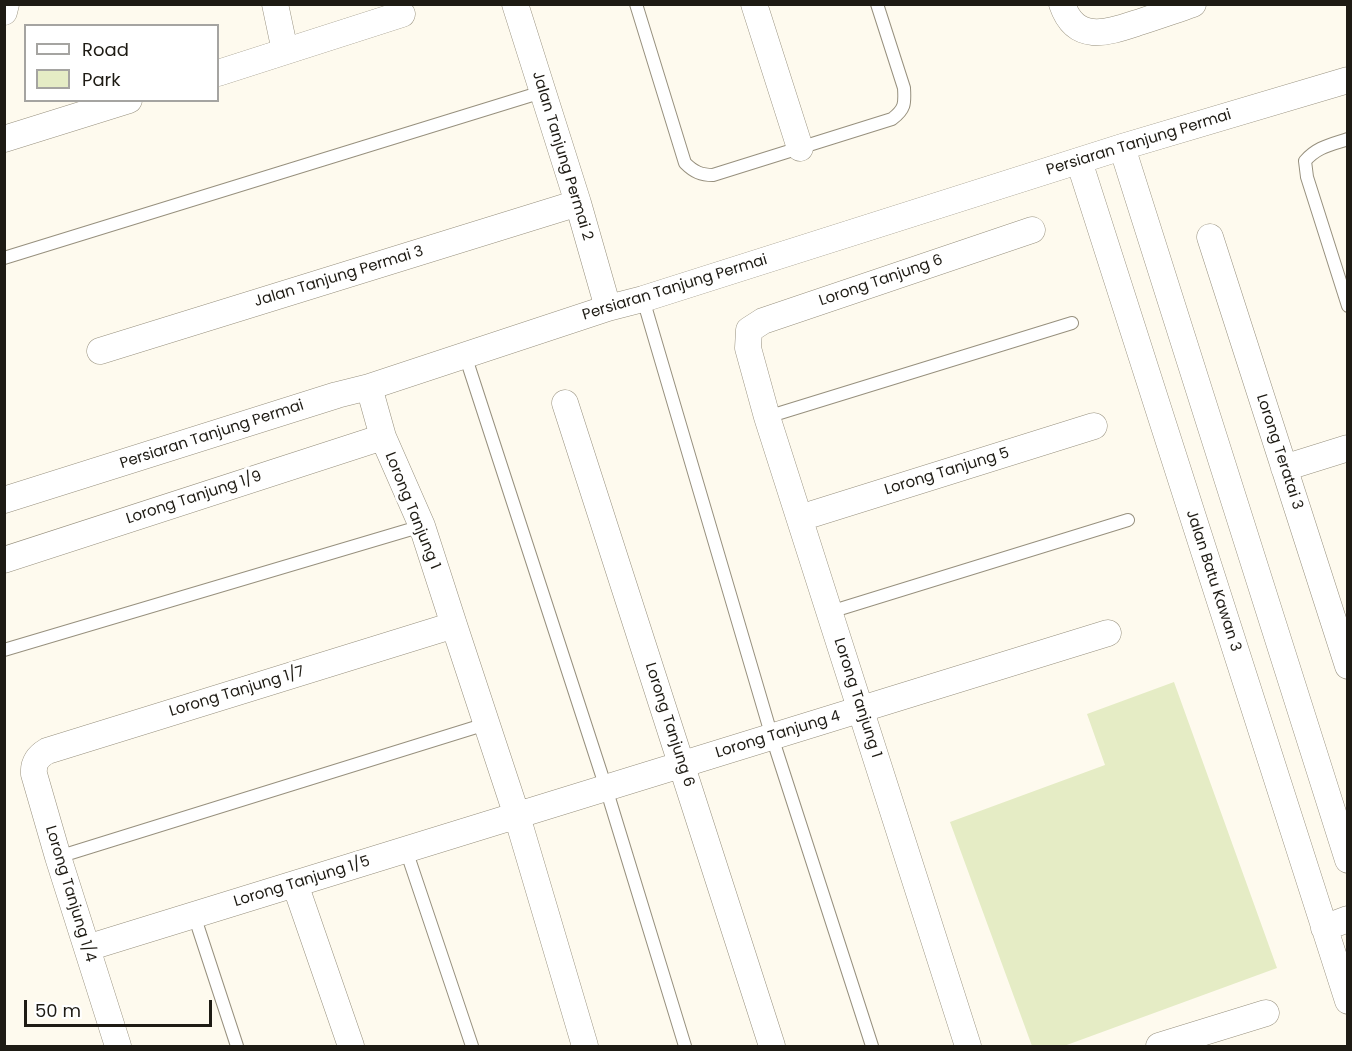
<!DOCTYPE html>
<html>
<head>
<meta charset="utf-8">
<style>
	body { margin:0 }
	#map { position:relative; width:1352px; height:1051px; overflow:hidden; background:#fefaee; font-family:Poppins,sans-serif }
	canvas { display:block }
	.frame { position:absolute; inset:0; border:6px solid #1e1b14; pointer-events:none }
	.legend { position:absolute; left:24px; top:24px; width:195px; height:78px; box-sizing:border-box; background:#fff; border:2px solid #a5a4a1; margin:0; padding:8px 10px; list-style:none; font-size:18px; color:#1e1b14 }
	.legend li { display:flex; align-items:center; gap:12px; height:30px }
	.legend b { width:30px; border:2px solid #a5a4a1 }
	.scale { position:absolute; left:24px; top:1000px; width:188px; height:27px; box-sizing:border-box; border:3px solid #1e1b14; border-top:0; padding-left:8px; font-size:18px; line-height:21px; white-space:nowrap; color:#1e1b14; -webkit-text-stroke:4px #fff; paint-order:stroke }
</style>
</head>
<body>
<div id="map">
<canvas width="1352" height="1051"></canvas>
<div class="frame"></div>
<ul class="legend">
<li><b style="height:8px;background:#fff"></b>Road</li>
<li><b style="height:16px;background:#e5ecc5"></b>Park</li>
</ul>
<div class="scale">50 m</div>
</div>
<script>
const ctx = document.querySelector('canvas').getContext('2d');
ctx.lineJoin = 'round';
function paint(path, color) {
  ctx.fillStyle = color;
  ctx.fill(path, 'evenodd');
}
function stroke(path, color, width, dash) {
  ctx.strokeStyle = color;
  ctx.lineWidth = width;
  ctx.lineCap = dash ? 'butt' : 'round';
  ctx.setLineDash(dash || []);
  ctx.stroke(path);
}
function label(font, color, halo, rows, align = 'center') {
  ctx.font = font + ' Poppins,sans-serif';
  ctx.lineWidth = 6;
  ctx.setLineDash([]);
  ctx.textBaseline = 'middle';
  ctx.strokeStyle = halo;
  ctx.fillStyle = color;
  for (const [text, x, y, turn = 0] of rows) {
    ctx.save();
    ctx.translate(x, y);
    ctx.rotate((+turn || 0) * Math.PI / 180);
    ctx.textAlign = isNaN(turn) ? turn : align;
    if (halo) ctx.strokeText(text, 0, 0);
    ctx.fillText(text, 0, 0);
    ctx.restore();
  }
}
paint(new Path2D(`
	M1174 682 1277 968 1064 1046H1032L950 822 1105 765 1087 714Z`), '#e5ecc5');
const lane = new Path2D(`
	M636 4 685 163C694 172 701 175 713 175L892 119C905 109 905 104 904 88L877 4
	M1348 139C1330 145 1317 147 1305 161L1307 177 1348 306
	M4 258 542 92
	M643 299 772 737 872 1046
	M465 355 606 788 685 1046
	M767 417 1072 323
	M830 612 1128 520
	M4 650 422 526
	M406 850 472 1046
	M58 857 486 724
	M194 915 237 1046`);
const street = new Path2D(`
	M275 4 285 51
	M515 4 578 203 608 308
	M754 4 800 148
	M1062 4C1076 45 1109 32 1140 22 1158 16 1176 10 1193 4
	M4 12 6 4
	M218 73 402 14
	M4 139 129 100
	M1122 147 1348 860
	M1079 161 1348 1001
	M1210 237 1348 666
	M100 351 578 203
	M369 387 383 437 422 526 454 625 517 816 585 1046
	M565 403 772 1046
	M1284 468 1348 448
	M4 500 337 395 369 387 608 308 643 299 1122 147 1348 80
	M800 518 1094 426
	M4 560 383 437
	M295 884 351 1046
	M1324 928 1348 919
	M87 948 1108 633
	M118 1046 58 857 34 774C33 763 37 757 47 751L454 625
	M968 1046 767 417 748 348 749 330 763 321 1032 230
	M1159 1046 1266 1013`);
stroke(lane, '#97907e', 14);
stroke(street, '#97907e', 27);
stroke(lane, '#fff', 12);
stroke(street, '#fff', 26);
label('15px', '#1e1b14', '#fff', [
	["Persiaran Tanjung Permai",1139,143,-17],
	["Jalan Tanjung Permai 2",562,156,73],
	["Jalan Tanjung Permai 3",339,277,-17],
	["Lorong Tanjung 6",881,281,-19],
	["Persiaran Tanjung Permai",675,288,-17],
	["Persiaran Tanjung Permai",212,435,-18],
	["Lorong Teratai 3",1279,452,72],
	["Lorong Tanjung 5",947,472,-17],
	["Lorong Tanjung 1/9",194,498,-18],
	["Lorong Tanjung 1",412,511,68],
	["Jalan Batu Kawan 3",1213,581,72],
	["Lorong Tanjung 1/7",237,692,-17],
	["Lorong Tanjung 1",857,698,72],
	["Lorong Tanjung 6",669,725,72],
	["Lorong Tanjung 4",778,735,-17],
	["Lorong Tanjung 1/5",302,882,-17],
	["Lorong Tanjung 1/4",70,894,73]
]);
</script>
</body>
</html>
